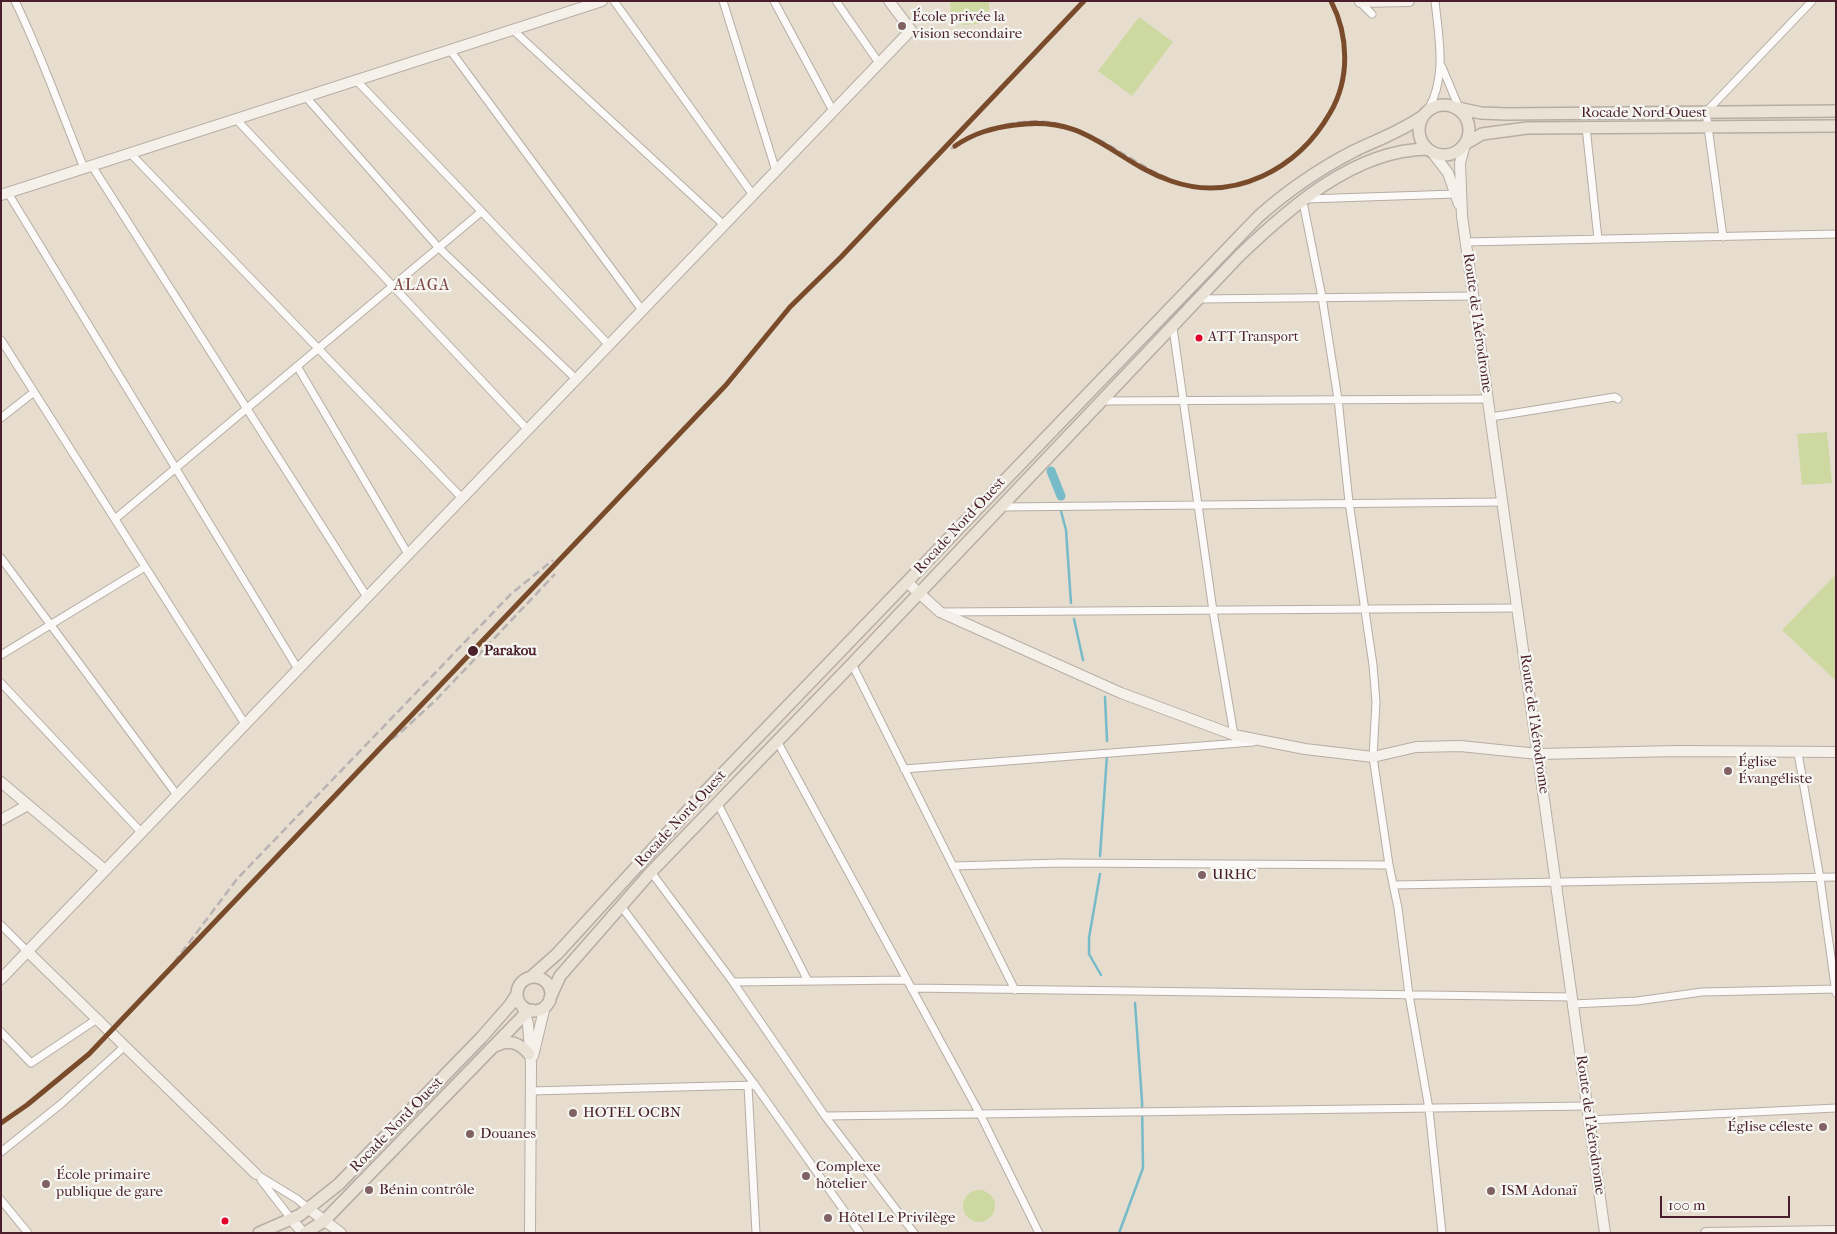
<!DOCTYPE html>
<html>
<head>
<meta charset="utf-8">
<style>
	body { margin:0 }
	#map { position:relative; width:1837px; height:1234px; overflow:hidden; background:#e6ddce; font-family:"IM FELL French Canon",serif }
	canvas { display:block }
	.frame { position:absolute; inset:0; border:2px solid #4a1f2b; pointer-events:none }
	.scale { position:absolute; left:1660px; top:1196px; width:130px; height:22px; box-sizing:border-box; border:2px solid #4a1f2b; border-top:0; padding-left:6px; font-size:15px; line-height:18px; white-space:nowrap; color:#4a1f2b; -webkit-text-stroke:4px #f6f6f2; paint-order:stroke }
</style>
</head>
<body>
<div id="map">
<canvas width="1837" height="1234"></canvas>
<div class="frame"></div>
<div class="scale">100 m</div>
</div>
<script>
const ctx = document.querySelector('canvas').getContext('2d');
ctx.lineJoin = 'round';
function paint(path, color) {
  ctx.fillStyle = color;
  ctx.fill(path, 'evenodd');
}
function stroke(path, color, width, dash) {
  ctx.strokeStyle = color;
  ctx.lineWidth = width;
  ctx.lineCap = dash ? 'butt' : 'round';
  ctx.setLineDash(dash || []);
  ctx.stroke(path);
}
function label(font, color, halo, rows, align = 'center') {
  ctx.font = font + ' "IM FELL French Canon",serif';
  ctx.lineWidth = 4.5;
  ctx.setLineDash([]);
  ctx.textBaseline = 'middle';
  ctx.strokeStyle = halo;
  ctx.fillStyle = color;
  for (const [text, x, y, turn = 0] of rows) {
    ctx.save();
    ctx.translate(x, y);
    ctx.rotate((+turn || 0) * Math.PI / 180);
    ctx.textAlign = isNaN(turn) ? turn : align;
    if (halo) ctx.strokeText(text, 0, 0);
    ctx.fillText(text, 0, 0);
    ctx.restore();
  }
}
paint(new Path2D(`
	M950 1H989V13L978 24 963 25 951 14Z
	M1139 17 1173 42 1132 96 1098 71Z
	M1827 432 1832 483 1802 485 1797 434Z
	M1836 574V681L1782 630Z
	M963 1206a16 16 0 1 1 32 0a16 16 0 1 1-32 0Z`), '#ced9a1');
stroke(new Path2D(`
	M1061 511 1066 530 1071 603
	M1074 619 1083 660
	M1105 697 1107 741
	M1100 856 1107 755
	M1100 874 1089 938V954L1101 975
	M1119 1233 1143 1168 1142 1101 1135 1003`), '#77bbc9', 2.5);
stroke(new Path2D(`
	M1051 471 1061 496`), '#77bbc9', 9);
const street = new Path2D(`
	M15 1C42 56 61 112 84 168
	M614 1 753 195
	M723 1 776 171
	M774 1 833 111
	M836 1 879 63
	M1360 2 1372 14
	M513 30 724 225
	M450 50 642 310
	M1442 67 1460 110
	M356 80 609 345
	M306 97 438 247 576 379
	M1428 110C1447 76 1439 39 1435 1
	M236 119 528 430
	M1586 127 1598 239
	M130 153 462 498
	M92 166 367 597
	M8 193 298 669
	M1307 199 1455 194
	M1303 202 1322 297 1338 399 1349 502 1373 665 1376 702 1373 757 1389 865 1398 908 1409 995 1429 1109 1442 1233
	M1723 237 1706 112 1812 1
	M1466 242 1836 234
	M1200 299 1474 296
	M1173 328 1213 611 1234 735
	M1 340 245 724
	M297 366 408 554
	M1102 401 1488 399
	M1491 417 1615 397 1618 399
	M1 418 34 392
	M1001 507 1503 502
	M115 519 481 212
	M1 558 177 795
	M943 612 1518 608
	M1 655 145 567
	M852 664 1015 990
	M1 683 141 832
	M777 741 980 1114 1039 1233
	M1798 753 1820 878 1836 993
	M904 769 1253 742
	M717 802 808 981
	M953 866 1060 863 1389 865
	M651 872 733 982 825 1116 914 1233
	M1395 885 1836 877
	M621 906 755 1085 860 1233
	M1 925 27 951
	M733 982 907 980
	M911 988 1572 997
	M1573 1004 1637 1001 1702 992 1836 989
	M1 1032 31 1063 97 1019
	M748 1086 756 1233
	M531 1091 755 1085
	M825 1116 1588 1106
	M1589 1120 1836 1108
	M1 1152 61 1104 125 1046
	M256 1174 297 1199 309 1209
	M261 1180 292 1220
	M1 1200 28 1233`);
const secondary = new Path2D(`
	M1360 2 1409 1
	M1465 144 1460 163 1462 216 1605 1233
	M1432 152 1448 173 1459 204
	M1 195 602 1
	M907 582 940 612 1121 693 1234 735 1305 749 1373 757 1416 747 1460 746 1538 754 1678 751 1836 752
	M1 782 105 870
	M1 820 28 805
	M27 951 256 1174
	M1 979 911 30 889 1
	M523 1007 528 1024 531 1064 530 1233
	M533 1056 545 1006
	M309 1209 341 1233
	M292 1220 303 1233
	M1706 1233 1836 1231`);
const primary = new Path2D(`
	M1419 130a25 25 0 1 1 50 0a25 25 0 1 1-50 0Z
	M1453 107 1481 113 1507 114 1836 111
	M1465 144 1482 134 1527 128 1836 126
	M531 977 557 954 704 793 1258 217C1287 191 1319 169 1354 151 1377 140 1402 131 1423 116
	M517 994a17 17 0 1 1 34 0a17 17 0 1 1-34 0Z
	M550 998 560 976 651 872 852 664 1239 256C1289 208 1354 150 1427 149
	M495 1046C509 1039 519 1042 529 1054
	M259 1233 300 1215 339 1184 481 1038 510 1005 517 994
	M305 1233 324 1221 523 1016 532 1010`);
stroke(street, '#b7ada5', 9);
stroke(secondary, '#b7ada5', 12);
stroke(primary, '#b7ada5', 14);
stroke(street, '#fbfaf8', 7);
stroke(secondary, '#f5f1ea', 10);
stroke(primary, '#ebe2d6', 11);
stroke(new Path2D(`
	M951 149C978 131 1013 118 1047 122 1127 133 1166 216 1258 178 1288 166 1312 144 1328 117 1349 81 1351 38 1331 1
	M544 577 726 385 790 307 841 257 1084 1
	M382 747 400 733 436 700 555 574
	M167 972 237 879 511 594 553 560`), '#b9b2b2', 2.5, [8, 4]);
stroke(new Path2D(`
	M955 146C974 133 992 128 1015 125 1088 114 1111 160 1171 181 1234 203 1298 169 1330 113 1350 79 1349 36 1331 1
	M1 1123 27 1105 89 1054 726 385 790 307 841 257 1084 1`), '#7a4b2a', 5);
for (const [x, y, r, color] of [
	[902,26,5,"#816264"],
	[1199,338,4.5,"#e4002b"],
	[473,651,6,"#4a1f2b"],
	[1728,771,5,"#816264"],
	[1202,875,5,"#816264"],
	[573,1113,5,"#816264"],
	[1823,1127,5,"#816264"],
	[470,1134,5,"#816264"],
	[806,1176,5,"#816264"],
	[46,1184,5,"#816264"],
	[369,1190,5,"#816264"],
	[1491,1191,5,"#816264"],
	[828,1218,5,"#816264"],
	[225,1221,4.5,"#e4002b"]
]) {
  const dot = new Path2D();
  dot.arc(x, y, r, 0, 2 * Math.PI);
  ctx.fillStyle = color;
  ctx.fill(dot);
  stroke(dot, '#f6f6f2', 2);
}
label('14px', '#4a1f2b', '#f6f6f2', [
	["ATT Transport",1208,338]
], 'left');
label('15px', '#4a1f2b', '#f6f6f2', [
	["École privée la",912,17],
	["vision secondaire",912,34],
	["Église",1738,762],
	["Évangéliste",1738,779],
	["URHC",1212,875],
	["HOTEL OCBN",583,1113],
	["Église céleste",1813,1127,"right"],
	["Douanes",480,1134],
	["Complexe",816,1167],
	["hôtelier",816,1184],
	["École primaire",56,1175],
	["publique de gare",56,1192],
	["Bénin contrôle",379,1190],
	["ISM Adonaï",1501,1191],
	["Hôtel Le Privilège",838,1218]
], 'left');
label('15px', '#4a1f2b', '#f6f6f2', [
	["Rocade Nord-Ouest",1644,113],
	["Route de l'Aérodrome",1477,323,82],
	["Rocade Nord-Ouest",960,526,-47],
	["Route de l'Aérodrome",1534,724,82],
	["Rocade Nord-Ouest",681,819,-47],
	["Rocade Nord-Ouest",397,1125,-46],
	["Route de l'Aérodrome",1590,1125,82]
]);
label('bold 15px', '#4a1f2b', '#f6f6f2', [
	["Parakou",484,651]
], 'left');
ctx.letterSpacing = '1px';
label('16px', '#804744', '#f6f6f2', [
	["ALAGA",422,286]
]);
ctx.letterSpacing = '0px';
</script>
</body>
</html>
